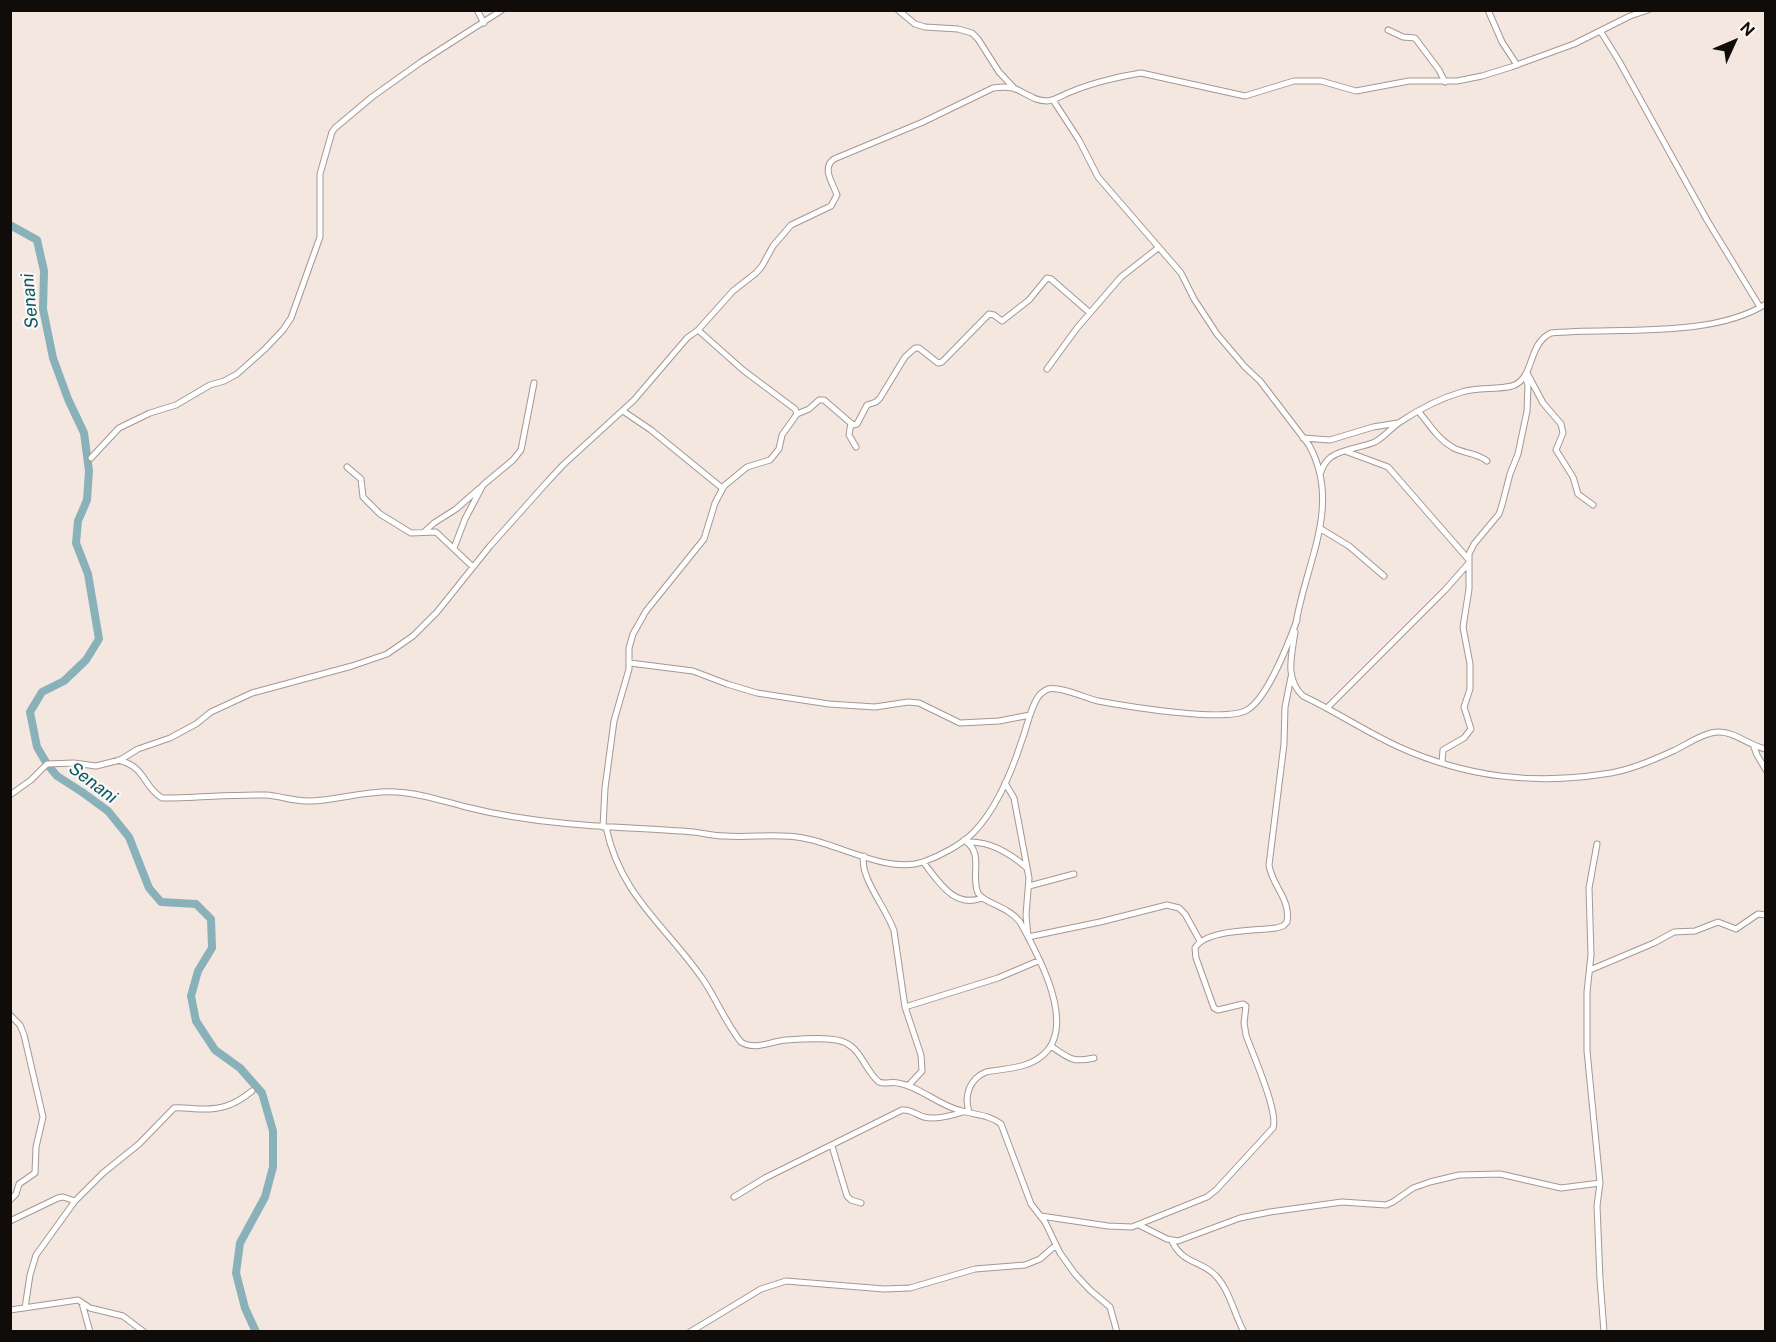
<!DOCTYPE html>
<html>
<head>
<meta charset="utf-8">
<style>
	body { margin:0 }
	#map { position:relative; width:1776px; height:1342px; overflow:hidden; background:#f4e7e0; font-family:"Public Sans",sans-serif }
	canvas { display:block }
	.frame { position:absolute; inset:0; border:12px solid #100c0a; pointer-events:none }
	.north { position:absolute; left:1704px; top:12px; width:60px; height:60px; -webkit-text-stroke:4px #fef6f2; paint-order:stroke; rotate:46deg; font-size:16px; font-weight:700; line-height:24px; text-align:center; color:#100c0a }
	.north::after { content:''; display:block; margin:auto; width:21px; height:27px; background:#100c0a; clip-path:polygon(50% 0,100% 100%,50% 72%,0 100%) }
</style>
</head>
<body>
<div id="map">
<canvas width="1776" height="1342"></canvas>
<div class="frame"></div>
<div class="north">N</div>
</div>
<script>
const ctx = document.querySelector('canvas').getContext('2d');
ctx.lineJoin = 'round';
function stroke(path, color, width, dash) {
  ctx.strokeStyle = color;
  ctx.lineWidth = width;
  ctx.lineCap = dash ? 'butt' : 'round';
  ctx.setLineDash(dash || []);
  ctx.stroke(path);
}
function label(font, color, halo, rows, align = 'center') {
  ctx.font = font + ' "Public Sans",sans-serif';
  ctx.lineWidth = 4.5;
  ctx.setLineDash([]);
  ctx.textBaseline = 'middle';
  ctx.strokeStyle = halo;
  ctx.fillStyle = color;
  for (const [text, x, y, turn = 0] of rows) {
    ctx.save();
    ctx.translate(x, y);
    ctx.rotate((+turn || 0) * Math.PI / 180);
    ctx.textAlign = isNaN(turn) ? turn : align;
    if (halo) ctx.strokeText(text, 0, 0);
    ctx.fillText(text, 0, 0);
    ctx.restore();
  }
}
stroke(new Path2D(`
	M10 225 37 240 44 271 43 309 53 358 68 399 84 433 89 471 87 500 78 521 76 543 88 574 99 639 86 660 64 681 42 692 30 712 37 747 47 764 57 776 82 792 108 811 129 837 149 888 161 902 196 904 211 919 212 948 198 971 191 996 196 1021 215 1050 240 1068 262 1093 273 1131V1167L265 1197 240 1243 236 1273 245 1308 256 1332`), '#88b1ba', 8);
const minor = new Path2D(`
	M477 10 484 23
	M898 10 915 24 925 27 958 29 972 33 978 39 999 72 1015 89
	M1488 10 1502 42 1517 65
	M1388 30 1403 37 1415 38 1439 70 1445 82
	M1601 32 1619 61 1707 220 1760 307
	M1053 100 1079 140 1098 177 1181 273 1194 299 1217 334 1245 367 1260 381 1309 445C1342 505 1306 562 1296 623
	M1047 369 1077 328 1121 277 1158 248
	M1527 373 1543 403 1561 424 1563 433 1556 450 1573 477 1578 494 1593 505
	M623 411 651 430 722 488
	M1419 412C1429 424 1438 439 1452 447 1463 454 1476 452 1487 461
	M797 414 809 409 819 400H824L853 425 857 424 867 405 876 402 880 398 905 357 915 348H919L938 363 942 362 989 314 994 315 1002 321 1029 300 1047 278 1051 279 1090 313
	M851 423 849 435 856 447
	M1303 438 1330 440 1373 427 1398 423
	M1345 451 1388 467 1469 560
	M91 458 119 428 150 413 176 405 210 385 224 381 237 374 265 349 283 330 291 318 320 237V174L332 132 335 128 372 97 421 62 502 10
	M347 467 361 479 363 497 380 514 411 533 436 532 473 567
	M1321 472C1323 465 1326 461 1331 457 1344 448 1361 448 1375 442 1384 437 1391 428 1400 422 1418 410 1441 398 1462 392 1478 387 1496 390 1512 386 1535 379 1527 344 1551 333 1615 327 1710 339 1766 304
	M1321 529 1349 546 1384 576
	M424 532 434 523 456 509 480 488
	M454 548 465 519 483 485 513 460 521 450 534 383
	M1295 632C1292 654 1284 679 1303 696 1335 711 1366 732 1399 747 1466 777 1532 785 1604 774 1628 771 1651 761 1673 751 1686 745 1704 732 1719 732 1736 732 1749 746 1766 749
	M630 663 693 671 727 684 757 693 829 704 875 707 908 702 919 703 960 723 999 721 1030 715
	M1327 708 1445 590 1468 564
	M1754 747 1757 755 1766 770
	M118 760C147 767 142 786 162 798 197 798 231 794 266 795 281 796 296 802 311 801 339 800 367 790 396 792 420 793 442 801 466 807 498 815 530 820 562 823 606 828 649 828 693 832 703 833 714 836 725 836 751 838 778 833 803 838 839 844 887 874 923 862 940 856 961 845 974 832 997 808 1012 771 1022 740 1027 727 1030 709 1038 697 1040 694 1044 691 1048 689 1060 686 1085 698 1098 701 1125 706 1226 723 1247 710 1267 699 1289 642 1297 620
	M1442 762 1443 750 1464 738 1471 729 1464 707 1470 689V664L1463 627 1469 589V554L1474 544 1499 514 1502 505 1510 474 1518 454 1527 411 1528 385 1525 376
	M1005 783 1014 798 1029 878 1026 915 1028 937 1100 922 1167 905 1179 908 1185 914 1200 941
	M10 795 31 780 47 764 74 763 96 766 120 760 138 749 170 738 196 724 211 712 252 693 352 666 387 654 413 636 437 612 490 546 549 480 564 464 634 400 687 338 698 330 733 291 756 273 762 266 773 246 791 225 831 206 837 195C833 183 821 168 834 159L923 122 993 88C1001 87 1009 86 1016 89 1027 94 1035 101 1047 101 1056 100 1064 94 1073 91 1092 83 1121 76 1141 73L1245 96 1294 81H1321L1356 91 1409 81H1457L1482 76 1511 67 1574 44 1630 16 1648 10
	M603 827 605 788 614 721 629 669V648L633 634 646 611 704 539 715 503 724 486 747 467 770 460 779 449 782 435 797 414 795 409 743 370 698 330
	M606 827C620 895 665 925 702 978 716 998 725 1022 741 1042 755 1051 771 1041 786 1040 801 1039 833 1036 846 1043 862 1051 866 1072 879 1082 886 1085 891 1081 898 1083 921 1087 939 1106 962 1111 976 1115 990 1115 1001 1124L1031 1204 1045 1222 1060 1253 1075 1274 1090 1290 1110 1307 1117 1332
	M964 840C985 853 970 875 978 893 983 903 1008 906 1020 922 1037 953 1078 1025 1043 1055 1027 1069 1006 1068 986 1072 969 1079 964 1096 969 1112
	M968 842C991 841 1011 854 1027 868
	M1597 844 1589 888 1591 955 1587 992V1051L1600 1183 1597 1206 1600 1279 1604 1332
	M864 856C858 875 888 911 894 931L905 1007 921 1055 922 1071 908 1086
	M923 862C938 880 953 909 982 898
	M1029 886 1074 874
	M1590 970 1654 943 1674 932 1695 931 1718 922 1736 929 1758 914 1766 915
	M905 1007 998 978 1038 961
	M10 1015 20 1025 24 1035 43 1117 36 1147 35 1173 19 1184 16 1194 10 1200
	M1051 1046C1068 1058 1073 1063 1094 1058
	M832 1146 847 1196 851 1200 861 1203
	M734 1197 765 1178 902 1110C911 1109 916 1115 924 1117 937 1120 951 1116 963 1112
	M1041 1216 1108 1226 1132 1227 1207 1197 1216 1190 1273 1128C1279 1112 1252 1053 1246 1035L1244 1023 1246 1006 1243 1004 1218 1010 1214 1008 1196 958 1195 948C1206 929 1256 931 1276 928L1283 926 1287 922C1291 899 1272 886 1269 865L1284 744 1285 707 1291 677
	M10 1221 58 1198 63 1197 75 1201
	M1139 1225 1167 1239 1178 1241 1240 1218 1270 1212 1342 1202 1386 1205 1393 1202 1413 1188 1430 1182 1459 1175 1500 1174 1561 1188 1600 1183
	M1172 1241C1182 1264 1203 1261 1216 1276 1230 1291 1234 1314 1244 1332
	M82 1303 90 1332
	M25 1308 30 1275 36 1255 75 1201 103 1173 139 1144 174 1108C183 1107 190 1109 199 1109 221 1110 235 1105 252 1091
	M10 1310 78 1300 90 1308 123 1316 144 1332
	M690 1332 761 1289 786 1281 884 1289 910 1288 975 1269 1025 1265 1040 1259 1056 1245`);
stroke(minor, '#a49892', 7);
stroke(minor, '#fff', 5);
label('italic 18px', '#005b69', '#fef6f2', [
	["Senani",30,301,-95],
	["Senani",93,783,37]
]);
</script>
</body>
</html>
